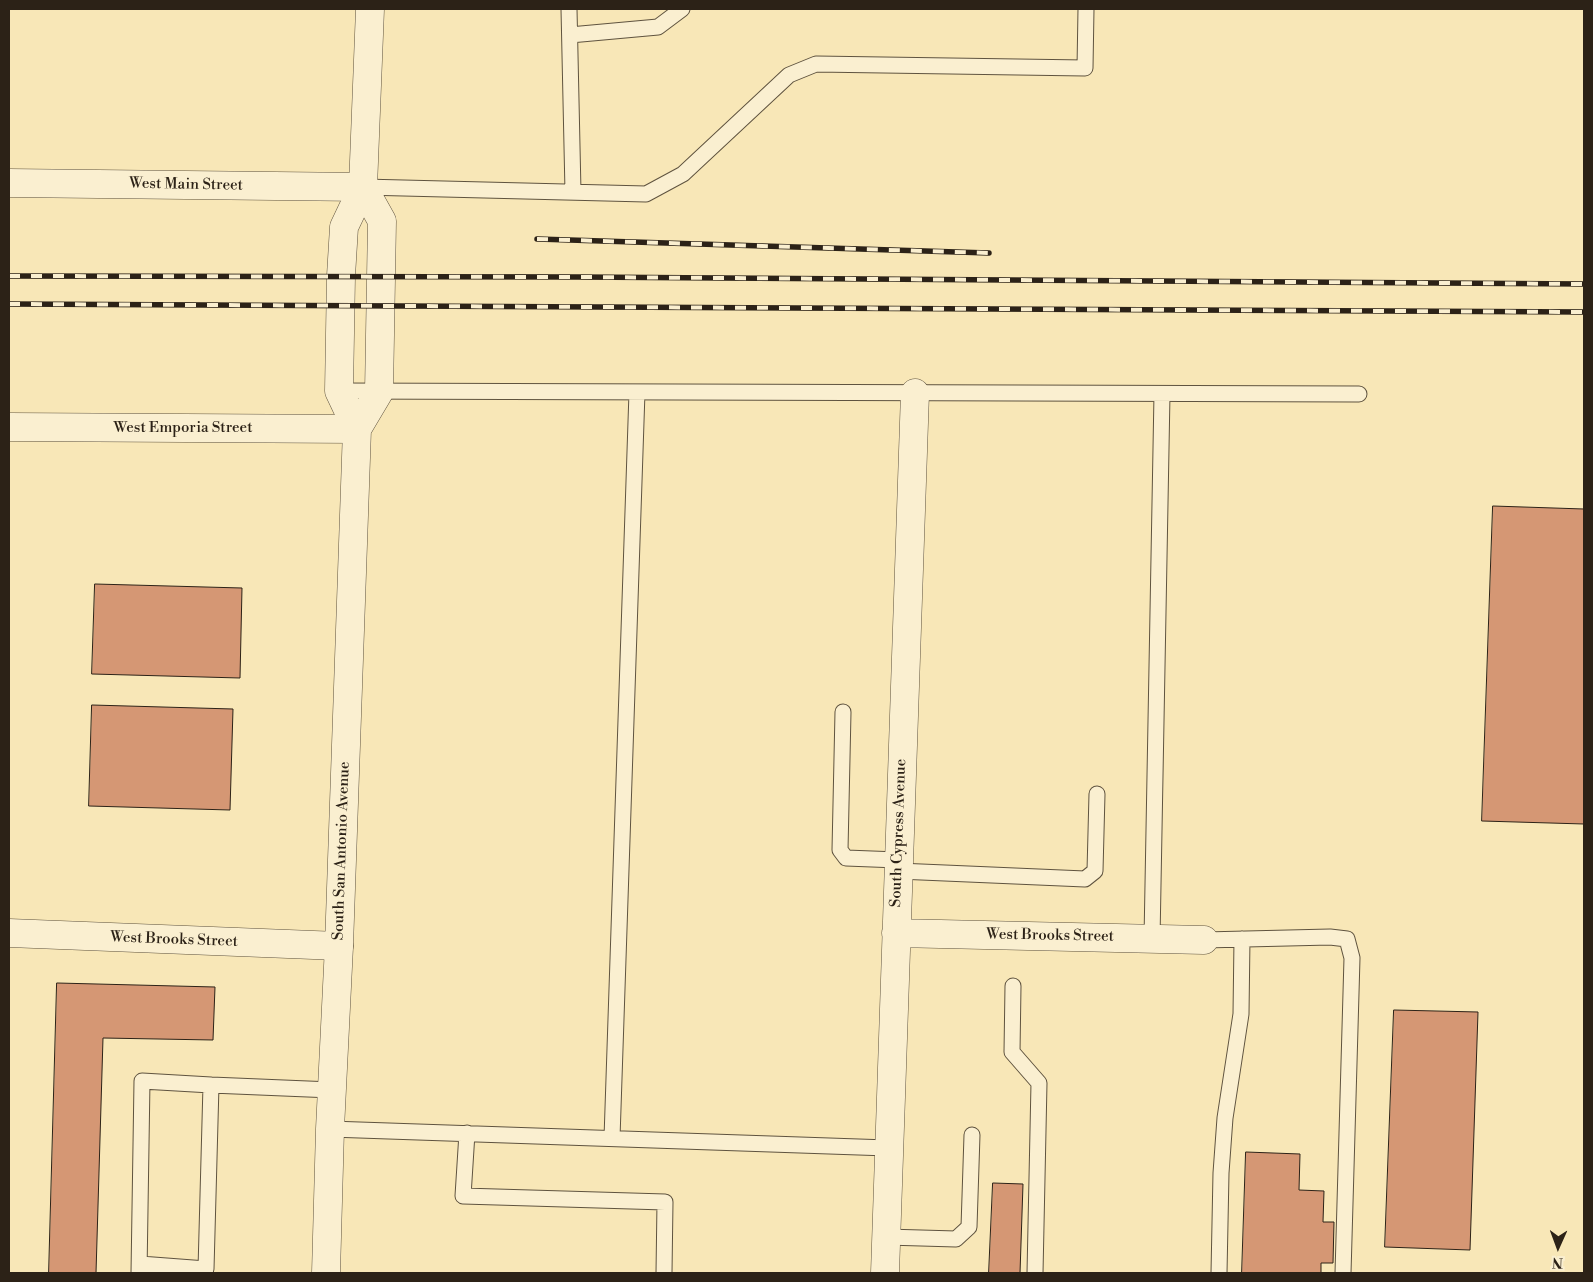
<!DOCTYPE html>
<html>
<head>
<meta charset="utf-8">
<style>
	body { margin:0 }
	#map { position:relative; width:1593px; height:1282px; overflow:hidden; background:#f8e7b7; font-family:"Libre Bodoni",serif }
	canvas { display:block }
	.frame { position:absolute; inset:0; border:10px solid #2c2217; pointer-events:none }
	.north { position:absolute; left:1533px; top:1222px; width:50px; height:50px; -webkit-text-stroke:4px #faefd0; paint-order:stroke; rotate:182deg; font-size:14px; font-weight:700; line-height:20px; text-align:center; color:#2c2217 }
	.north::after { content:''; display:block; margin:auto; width:18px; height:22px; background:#2c2217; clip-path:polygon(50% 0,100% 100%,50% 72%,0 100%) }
</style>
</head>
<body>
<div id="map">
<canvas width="1593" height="1282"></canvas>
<div class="frame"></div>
<div class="north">N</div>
</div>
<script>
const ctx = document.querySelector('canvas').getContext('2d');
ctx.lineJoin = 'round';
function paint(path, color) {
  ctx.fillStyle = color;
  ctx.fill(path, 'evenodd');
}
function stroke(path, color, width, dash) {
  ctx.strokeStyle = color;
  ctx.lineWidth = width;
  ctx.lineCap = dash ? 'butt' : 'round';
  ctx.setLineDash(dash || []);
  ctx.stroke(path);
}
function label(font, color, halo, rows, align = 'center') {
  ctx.font = font + ' "Libre Bodoni",serif';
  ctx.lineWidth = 5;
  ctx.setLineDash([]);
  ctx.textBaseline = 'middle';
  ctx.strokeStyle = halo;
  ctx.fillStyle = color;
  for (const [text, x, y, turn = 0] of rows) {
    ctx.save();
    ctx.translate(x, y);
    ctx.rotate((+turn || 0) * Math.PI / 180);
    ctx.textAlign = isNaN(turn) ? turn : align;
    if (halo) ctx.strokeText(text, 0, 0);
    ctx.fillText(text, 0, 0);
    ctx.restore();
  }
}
const building = new Path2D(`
	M1493 506 1584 509V824L1482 821Z
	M95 584 242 588 240 678 92 674Z
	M92 705 233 709 230 810 89 806Z
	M57 983 215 987 213 1040 103 1038 96 1273H49Z
	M1394 1010 1478 1012 1470 1250 1385 1247Z
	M1246 1152 1300 1154 1299 1190 1324 1191 1323 1222H1334L1333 1263H1321V1273H1242Z
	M993 1183 1023 1184 1020 1273H989Z`);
paint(building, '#d59774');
stroke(building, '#2c2217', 1);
const service = new Path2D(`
	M569 9 573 192
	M570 35 658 27 682 9
	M363 187 646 194 683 174 789 75 816 64 1085 68 1086 9
	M339 391 1359 394
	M843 712 840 850 846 858 898 860
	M898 871 1085 879 1095 871 1097 794
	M1152 939 1162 394
	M1204 940 1330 937 1347 939 1352 958 1343 1273
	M1013 986 1012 1052 1039 1083 1035 1273
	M211 1085 332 1090
	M330 1129 888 1148
	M467 1133 463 1196 665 1202 664 1273
	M612 1138 637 392
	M886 1237 956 1239 969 1227 972 1135
	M139 1273 142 1081 211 1085 206 1269 140 1264
	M1219 1273 1221 1173 1225 1118 1241 1014 1242 939`);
const minor = new Path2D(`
	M9 183 363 187
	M9 427 357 429
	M9 933 339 946
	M896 933 1204 940
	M885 1273 915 393`);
const tertiary = new Path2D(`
	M357 429 379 392 382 221 363 187
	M326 1273 330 1129 339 946 357 429 339 391 341 276 344 227 363 187 370 9`);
stroke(service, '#5f533f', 17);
stroke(minor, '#5f533f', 29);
stroke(tertiary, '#5f533f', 29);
stroke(service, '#faefd0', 15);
stroke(minor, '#faefd0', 28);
stroke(tertiary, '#faefd0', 28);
const rail = new Path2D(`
	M537 239 989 253
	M9 276 578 277 1584 284
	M9 304 1584 312`);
stroke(rail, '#2c2217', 5.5);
stroke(rail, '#faefd0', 4, [11]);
label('15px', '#2c2217', '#faefd0', [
	["West Main Street",186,185,1],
	["West Emporia Street",183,428],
	["South Cypress Avenue",899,833,-88],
	["South San Antonio Avenue",342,851,-88],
	["West Brooks Street",1050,936,1],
	["West Brooks Street",174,940,2]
]);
</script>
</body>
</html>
